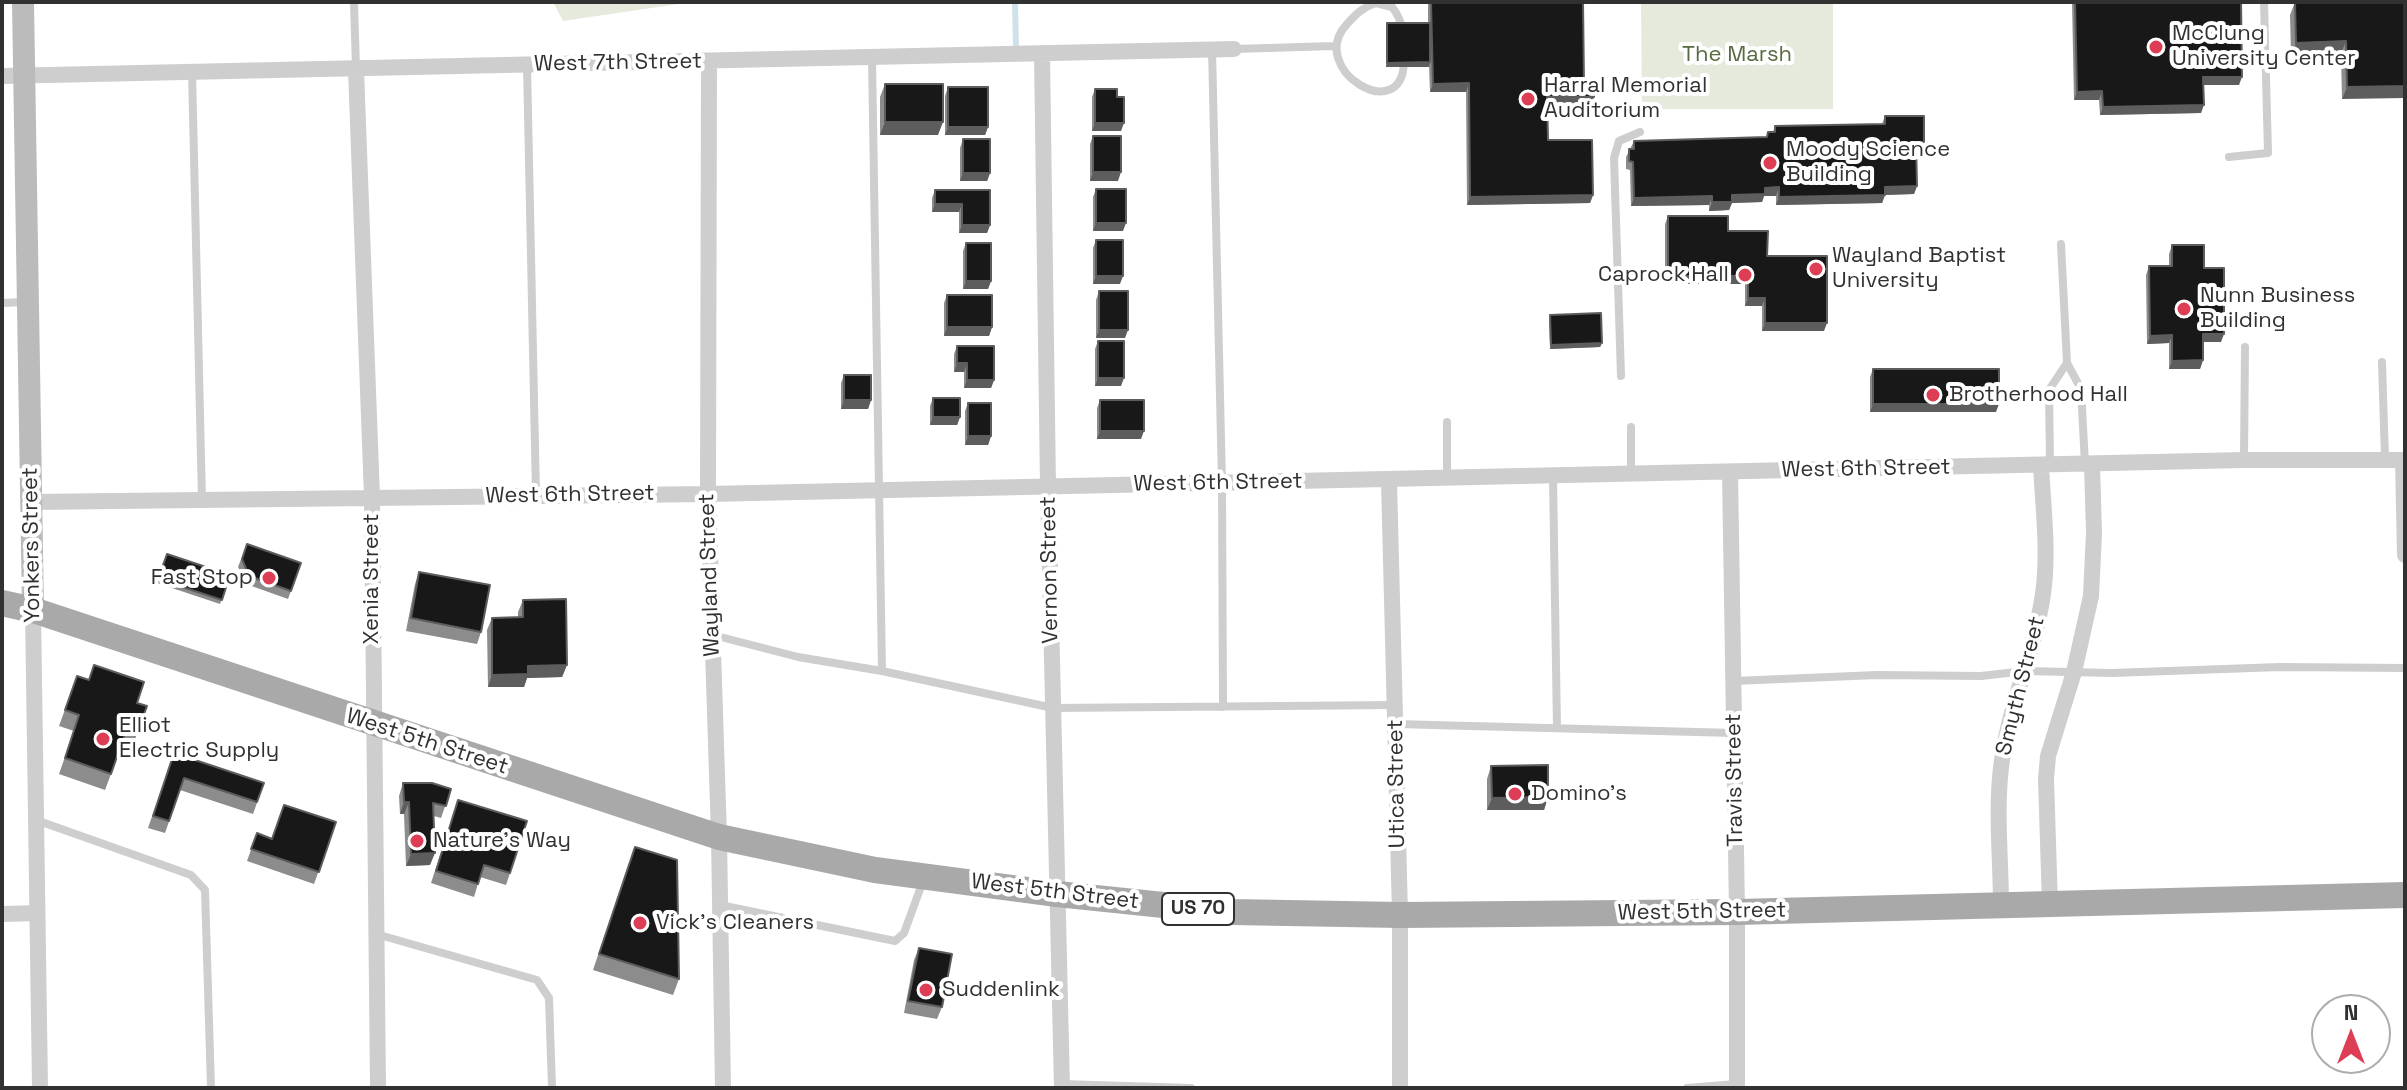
<!DOCTYPE html>
<html>
<head>
<meta charset="utf-8">
<style>
	body { margin:0 }
	#map { position:relative; width:2407px; height:1090px; overflow:hidden; background:#fff; font-family:"Space Grotesk",sans-serif }
	canvas { display:block }
	.frame { position:absolute; inset:0; border:4px solid #313131; pointer-events:none }
	.north { position:absolute; left:2311px; top:994px; width:80px; height:80px; box-sizing:border-box; background:#fff; border:2px solid #adadad; border-radius:50%; rotate:0deg; font-size:22px; font-weight:700; line-height:32px; text-align:center; color:#313131 }
	.north::after { content:''; display:block; margin:auto; width:28px; height:36px; background:#dd3e55; clip-path:polygon(50% 0,100% 100%,50% 72%,0 100%) }
</style>
</head>
<body>
<div id="map">
<canvas width="2407" height="1090"></canvas>
<div class="frame"></div>
<div class="north">N</div>
</div>
<script>
const ctx = document.querySelector('canvas').getContext('2d');
ctx.lineJoin = 'round';
function paint(path, color) {
  ctx.fillStyle = color;
  ctx.fill(path, 'evenodd');
}
function stroke(path, color, width, dash) {
  ctx.strokeStyle = color;
  ctx.lineWidth = width;
  ctx.lineCap = dash ? 'butt' : 'round';
  ctx.setLineDash(dash || []);
  ctx.stroke(path);
}
function label(font, color, halo, rows, align = 'center') {
  ctx.font = font + ' "Space Grotesk",sans-serif';
  ctx.lineWidth = 8;
  ctx.setLineDash([]);
  ctx.textBaseline = 'middle';
  ctx.strokeStyle = halo;
  ctx.fillStyle = color;
  for (const [text, x, y, turn = 0] of rows) {
    ctx.save();
    ctx.translate(x, y);
    ctx.rotate((+turn || 0) * Math.PI / 180);
    ctx.textAlign = isNaN(turn) ? turn : align;
    if (halo) ctx.strokeText(text, 0, 0);
    ctx.fillText(text, 0, 0);
    ctx.restore();
  }
}
paint(new Path2D(`
	M553 2H692L563 21Z
	M1641 2H1833V109H1642Z`), '#e5eadd');
stroke(new Path2D(`
	M1015 2 1016 50`), '#cde2eb', 6);
stroke(new Path2D(`
	M354 2 356 69
	M1376 3 1392 7C1405 23 1404 40 1404 60 1404 129 1305 69 1347 24 1356 14 1363 7 1376 3Z
	M1212 49 1222 483 1223 707
	M1234 49 1335 46
	M872 58 882 671
	M527 65 536 495
	M192 71 202 500
	M2229 157 2268 153 2264 2
	M2061 244 2067 363 2081 389 2085 464
	M2 303 25 302
	M2382 362 2385 459
	M1621 376 1614 158 1619 141 1640 132
	M1447 422V479
	M1631 427V474
	M2244 460 2245 347
	M2050 465 2049 390 2067 363
	M1553 477 1557 728
	M713 635 798 657 882 671 1053 708 1395 705
	M1734 681 1877 675 1981 676 2025 671 2112 673 2280 667 2405 668
	M1396 724 1734 733
	M36 820 191 875 205 890 211 1088
	M720 905 895 941 904 933 923 881
	M376 934 537 980 549 998 552 1088
	M1062 1084 1191 1088
	M1687 1088 1737 1084`), '#cecece', 8);
stroke(new Path2D(`
	M1042 53 1048 487 1062 1088
	M709 62 708 494 719 837 723 1088
	M356 70 372 497 378 1088
	M2 76 1234 49
	M2403 460 2405 555
	M1730 472 1737 912V1088
	M1389 481 1400 915V1088
	M31 502 708 494 2244 460H2405
	M33 610 40 1088
	M2050 905 2046 779 2048 756 2074 672 2091 596 2094 533 2092 465
	M2001 906C2001 859 1995 807 2002 760 2010 703 2035 650 2043 594 2049 552 2043 507 2041 465
	M2 914 37 913`), '#cecece', 16);
stroke(new Path2D(`
	M23 2 33 610`), '#bbb', 22);
stroke(new Path2D(`
	M2 603 33 610 719 837 875 870 1057 894 1231 912 1400 915 1737 912 2405 895`), '#a9a9a9', 26);
paint(new Path2D(`
	M1428 2H1583L1584 85 1594 97 1591 105 1547 106 1548 140 1593 195 1590 203 1467 205 1466 92H1430L1429 65V67H1386V27L1387 23H1428Z
	M2072 2H2241L2239 85H2204L2201 113 2100 115 2099 100H2074Z
	M2295 2H2405L2342 99 2341 53 2291 55 2290 15Z
	M885 84 938 135H880V97Z
	M948 87 988 127 985 135H945V96Z
	M1095 89 1117 97 1121 131H1092V97Z
	M1885 116 1924 142 1921 150 1916 151 1917 186 1914 194 1885 195 1882 203 1776 205V196H1764L1762 202 1732 203 1729 210 1709 211V205L1631 206 1630 170 1626 169V157L1634 141 1767 137 1773 132 1775 126 1882 124Z
	M1093 136 1118 181H1090V144Z
	M963 139 990 173 987 181H960V148Z
	M1096 189 1123 231H1093V197Z
	M935 190H990V225L987 233H959V212H932V198Z
	M1668 216 1728 231 1767 256 1824 331H1762V306H1745V284H1665V224Z
	M1096 240 1120 284H1093V248Z
	M966 243 991 281 988 289H963V251Z
	M2172 245 2204 268 2221 342H2203V360L2200 369H2169V343L2147 344 2146 275 2149 266H2169V254Z
	M1099 291 1125 338H1096V300Z
	M947 295 992 327 989 336H944V303Z
	M1550 315 1602 343 1600 347 1550 349 1549 319Z
	M1098 341 1121 386H1095V349Z
	M957 346 994 380 991 388H964V372H954V354Z
	M1873 369 1996 412H1870V377Z
	M844 375 871 400 868 409H841V383Z
	M933 398 960 417 957 425H930V406Z
	M1100 400 1141 439H1097V408Z
	M968 403 991 436 988 445H965V411Z
	M247 544 301 563 288 599 246 584 238 567Z
	M167 554 230 575 220 604 157 583Z
	M419 572 481 632 477 644 406 631 415 584Z
	M523 600 567 665 562 677 527 678 524 687H488L487 630 492 618 518 617V612Z
	M77 676 137 734 131 750 121 747 105 790 59 774 74 731 59 726Z
	M174 753 264 783 253 814 180 790 165 833 148 828Z
	M1491 766 1548 797 1544 810H1487V779Z
	M403 783 451 789 441 818 434 816 430 865 406 866 404 814H400L399 796Z
	M454 812 510 873 506 885 480 877 474 897 431 883Z
	M336 822 314 884 247 861 257 833 272 838Z
	M629 863 679 979 673 995 593 970Z
	M919 948 942 1007 937 1019 904 1013 914 960Z`), '#8c8c8c');
paint(new Path2D(`
	M2346 41 2341 53 2291 55 2296 43Z
	M1430 62 1429 67H1386L1387 63Z
	M2203 77H2242L2239 85H2200Z
	M1469 83 1466 92H1430L1433 84Z
	M2405 86V98L2342 99 2347 87Z
	M2102 91 2099 100H2074L2077 92Z
	M1547 97H1594L1591 105 1544 106Z
	M2204 105 2201 113 2100 115 2103 107Z
	M885 122H943L938 135H880Z
	M1095 123H1124L1121 131H1092Z
	M948 127H988L985 135H945Z
	M1916 142H1924L1921 150 1913 151Z
	M1093 172H1121L1118 181H1090Z
	M963 173H990L987 181H960Z
	M1917 186 1914 194 1882 195 1885 187Z
	M1779 187 1776 196H1764L1762 202 1732 203 1729 210 1709 211 1712 202 1732 195 1765 188Z
	M1593 195 1590 203 1467 205 1470 197Z
	M1885 195 1882 203 1776 205 1779 197Z
	M1712 196 1709 205 1631 206 1634 198Z
	M935 204H962L959 212H932Z
	M1096 223H1126L1123 231H1093Z
	M962 225H990L987 233H959Z
	M1096 276H1123L1120 284H1093Z
	M1668 276H1748L1745 284H1665Z
	M966 281H991L988 289H963Z
	M1748 298H1765L1762 306H1745Z
	M1765 323H1827L1824 331H1762Z
	M947 327H992L989 336H944Z
	M1099 330H1128L1125 338H1096Z
	M2203 334H2224L2221 342H2200Z
	M2172 335 2169 343 2147 344 2150 336Z
	M1602 343 1600 347 1550 349 1551 345Z
	M2203 360 2200 369H2169L2172 361Z
	M957 363H967L964 372H954Z
	M1098 378H1124L1121 386H1095Z
	M967 380H994L991 388H964Z
	M844 400H871L868 409H841Z
	M1873 404H1999L1996 412H1870Z
	M933 417H960L957 425H930Z
	M1100 431H1144L1141 439H1097Z
	M968 436H991L988 445H965Z
	M567 665 562 677 527 678 524 687H488L492 675 528 666Z
	M1548 797 1544 810H1487L1492 798Z
	M404 802H409L404 814H400Z
	M435 853 430 865 406 866 411 854Z`), '#5d5d5d');
const building = new Path2D(`
	M1431 2H1583L1584 85H1594V97H1547L1548 140H1592L1593 195 1470 197 1469 83 1433 84Z
	M2075 2H2241L2242 77H2203L2204 105 2103 107 2102 91 2077 92Z
	M2295 2H2405V86L2347 87 2346 41 2296 43Z
	M1387 23H1430V62L1387 63Z
	M885 84H943V122H885Z
	M948 87H988V127H948Z
	M1095 89H1117V97H1124V123H1095Z
	M1885 116H1924V142H1916L1917 186 1885 187V195L1779 197V187L1765 188V194L1732 195V202H1712V196L1634 198 1633 162 1629 161V149H1634V141L1767 137 1768 132H1775V126L1885 124Z
	M1093 136H1121V172H1093Z
	M963 139H990V173H963Z
	M1096 189H1126V223H1096Z
	M935 190H990V225H962V204H935Z
	M1668 216H1728V231H1768L1767 256H1827V323H1765V298H1748V276H1668Z
	M1096 240H1123V276H1096Z
	M966 243H991V281H966Z
	M2172 245H2204V268H2224V334H2203V360L2172 361V335L2150 336 2149 266H2172Z
	M1099 291H1128V330H1099Z
	M947 295H992V327H947Z
	M1601 313 1602 343 1551 345 1550 315Z
	M1098 341H1124V378H1098Z
	M957 346H994V380H967V363H957Z
	M1873 369H1999V404H1873Z
	M844 375H871V400H844Z
	M933 398H960V417H933Z
	M1100 400H1144V431H1100Z
	M968 403H991V436H968Z
	M247 544 301 563 291 591 249 576 242 559Z
	M167 554 230 575 222 600 158 579Z
	M419 572 490 585 481 632 411 618Z
	M566 599 567 665 528 666V674L492 675V618L523 617V600Z
	M94 665 144 682 137 703 147 706 137 734 126 731 111 774 65 758 79 715 65 710 77 676 89 680Z
	M174 753 264 783 257 802 184 778 169 821 153 816Z
	M1548 765V797L1492 798 1491 766Z
	M403 783H432L451 789 446 806 433 803 435 853 411 854 409 802H404Z
	M458 800 527 821 510 873 484 865 478 884 436 871Z
	M284 805 336 822 319 872 251 849 257 833 272 839Z
	M635 847 677 860 679 979 599 954Z
	M919 948 952 954 942 1007 908 1001Z`);
paint(building, '#181818');
stroke(building, '#5d5d5d', 2);
for (const [x, y, r, color] of [
	[2156,47,8,"#dd3e55"],
	[1528,99,8,"#dd3e55"],
	[1770,163,8,"#dd3e55"],
	[1816,269,8,"#dd3e55"],
	[1745,275,8,"#dd3e55"],
	[2184,309,8,"#dd3e55"],
	[1933,395,8,"#dd3e55"],
	[269,578,8,"#dd3e55"],
	[103,739,8,"#dd3e55"],
	[1515,794,8,"#dd3e55"],
	[417,841,8,"#dd3e55"],
	[640,923,8,"#dd3e55"],
	[926,990,8,"#dd3e55"]
]) {
  const dot = new Path2D();
  dot.arc(x, y, r, 0, 2 * Math.PI);
  ctx.fillStyle = color;
  ctx.fill(dot);
  stroke(dot, '#fff', 3);
}
for (const [x, y, w] of [
	[1198,909,72]
]) {
  const box = new Path2D();
  box.roundRect(x - w / 2, y - 16, w, 32, 6);
  ctx.fillStyle = '#fff';
  ctx.fill(box);
  stroke(box, '#313131', 2);
}
label('bold 20px', '#313131', null, [
	["US 70",1198,909]
]);
label('22px', '#313131', '#fff', [
	["McClung",2172,34],
	["University Center",2172,59],
	["Harral Memorial",1544,86],
	["Auditorium",1544,111],
	["Moody Science",1786,150],
	["Building",1786,175],
	["Wayland Baptist",1832,256],
	["University",1832,281],
	["Caprock Hall",1729,275,"right"],
	["Nunn Business",2200,296],
	["Building",2200,321],
	["Brotherhood Hall",1949,395],
	["Fast Stop",253,578,"right"],
	["Elliot",119,726],
	["Electric Supply",119,751],
	["Domino's",1531,794],
	["Nature's Way",433,841],
	["Vick's Cleaners",656,923],
	["Suddenlink",942,990]
], 'left');
label('22px', '#576b40', '#fff', [
	["The Marsh",1737,55]
]);
label('22px', '#313131', '#fff', [
	["West 7th Street",618,63,-1],
	["West 6th Street",1866,469,-1],
	["West 6th Street",1218,483,-1],
	["West 6th Street",570,495,-1],
	["Yonkers Street",32,545,-91],
	["Vernon Street",1050,570,-91],
	["Wayland Street",710,575,-92],
	["Xenia Street",372,579,-90],
	["Smyth Street",2021,686,-76],
	["West 5th Street",427,742,18],
	["Travis Street",1735,780,-91],
	["Utica Street",1397,784,-91],
	["West 5th Street",1055,892,7],
	["West 5th Street",1702,912,-1]
]);
</script>
</body>
</html>
